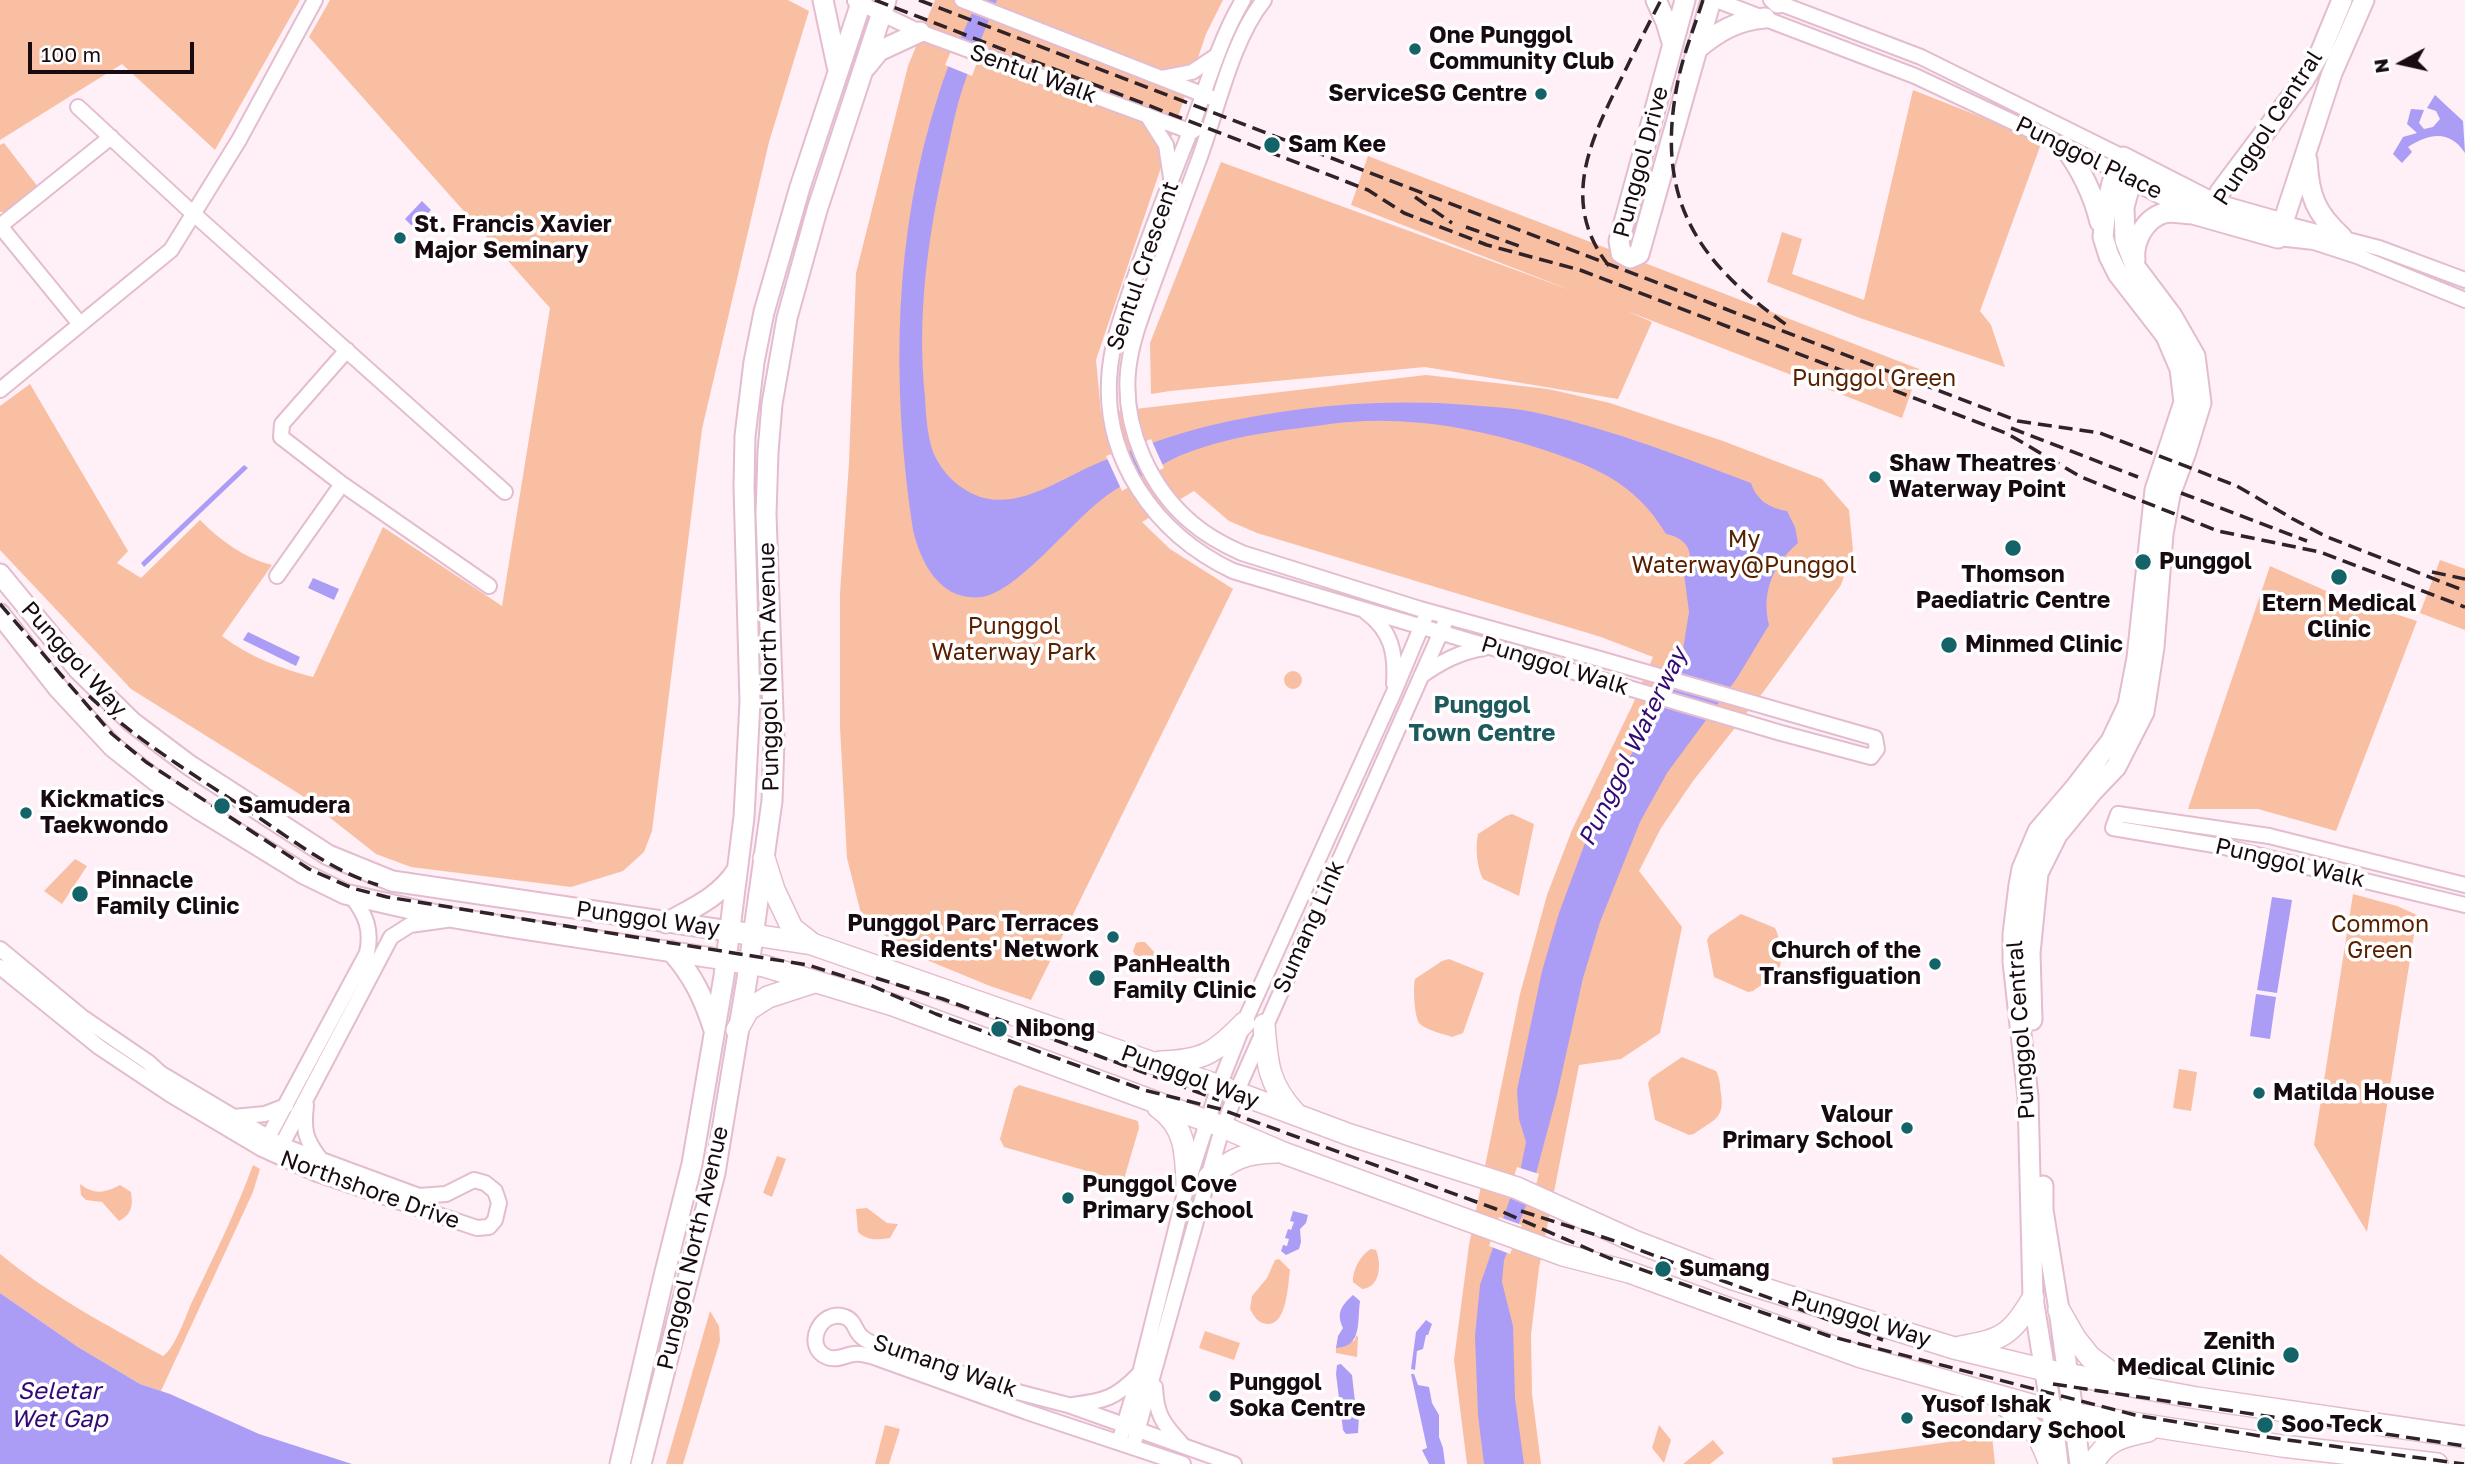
<!DOCTYPE html>
<html>
<head>
<meta charset="utf-8">
<style>
	body { margin:0 }
	#map { position:relative; width:2465px; height:1464px; overflow:hidden; background:#ffeff6; font-family:"Golos Text",sans-serif }
	canvas { display:block }
	.north { position:absolute; left:2367px; top:28px; width:70px; height:70px; -webkit-text-stroke:5px #fff; paint-order:stroke; rotate:262deg; font-size:19px; font-weight:700; line-height:28px; text-align:center; color:#170a11 }
	.north::after { content:''; display:block; margin:auto; width:24px; height:32px; background:#170a11; clip-path:polygon(50% 0,100% 100%,50% 72%,0 100%) }
	.scale { position:absolute; left:28px; top:42px; width:166px; height:32px; box-sizing:border-box; border:4px solid #170a11; border-top:0; padding-left:9px; font-size:21px; line-height:24px; white-space:nowrap; color:#170a11; -webkit-text-stroke:5px #fff; paint-order:stroke }
</style>
</head>
<body>
<div id="map">
<canvas width="2465" height="1464"></canvas>
<div class="north">N</div>
<div class="scale">100 m</div>
</div>
<script>
const ctx = document.querySelector('canvas').getContext('2d');
ctx.lineJoin = 'round';
function paint(path, color) {
  ctx.fillStyle = color;
  ctx.fill(path, 'evenodd');
}
function stroke(path, color, width, dash) {
  ctx.strokeStyle = color;
  ctx.lineWidth = width;
  ctx.lineCap = dash ? 'butt' : 'round';
  ctx.setLineDash(dash || []);
  ctx.stroke(path);
}
function label(font, color, halo, rows, align = 'center') {
  ctx.font = font + ' "Golos Text",sans-serif';
  ctx.lineWidth = 7;
  ctx.setLineDash([]);
  ctx.textBaseline = 'middle';
  ctx.strokeStyle = halo;
  ctx.fillStyle = color;
  for (const [text, x, y, turn = 0] of rows) {
    ctx.save();
    ctx.translate(x, y);
    ctx.rotate((+turn || 0) * Math.PI / 180);
    ctx.textAlign = isNaN(turn) ? turn : align;
    if (halo) ctx.strokeText(text, 0, 0);
    ctx.fillText(text, 0, 0);
    ctx.restore();
  }
}
paint(new Path2D(`
	M0 0H300L215 150 122 64 0 140Z
	M330 0H788L809 11 769 142 702 429 652 831 644 852 623 871 571 887 411 867 376 854 301 795 131 689 0 550V406L30 384 128 551 117 563 141 578 200 520C221 541 244 558 272 565L222 636C248 656 281 669 313 677L383 527 502 606 550 308 309 37Z
	M935 0H1223L1206 34 1096 360 1101 413 1426 375 1548 389 1610 403 1723 441 1822 479 1849 510 1853 550 1841 585 1764 691 1693 781 1661 828 1639 871 1682 927 1660 1033 1621 1059 1579 1065 1539 1268 1531 1335 1532 1394 1541 1464H1467L1454 1360 1469 1245 1520 994 1547 895 1572 830 1632 706 1653 657 1601 637 1257 533 1229 521 1194 491 1142 522 1170 549 1233 589 1031 1000 990 986 900 949 861 914 847 858 840 727V593L849 463 856 273 908 66Z
	M1913 90 2042 141 1980 311 1991 325 2005 367 1860 318 1767 282 1782 232 1802 239 1792 274 1864 300Z
	M4 143 38 187 9 212H0V145Z
	M1368 156 1919 369 1902 418 1627 311 1652 322 1618 399 1425 367 1170 391 1151 394 1150 343 1221 162 1573 291 1351 205Z
	M2440 560 2465 569V630L2420 613Z
	M2270 566 2333 594 2417 621 2336 831 2258 809H2188Z
	M1284 680a9 9 0 1 1 18 0a9 9 0 1 1-18 0Z
	M1512 814 1534 824 1519 896 1483 879C1477 868 1475 847 1478 834L1506 816Z
	M75 859 87 866 62 904 44 891Z
	M2353 894 2397 906 2417 915 2367 1232 2314 1145Z
	M1741 914 1775 928C1779 935 1779 942 1780 951 1784 976 1772 977 1753 991L1748 992 1714 977 1707 940 1710 935Z
	M1140 942H1145L1156 954 1154 961 1135 955 1133 951 1136 943Z
	M1449 959 1484 973 1463 1033 1452 1037C1443 1034 1427 1030 1420 1024 1414 1018 1413 987 1415 979L1442 961Z
	M1682 1057 1716 1071C1720 1078 1720 1086 1721 1094 1725 1119 1713 1120 1694 1134L1689 1135 1655 1120 1648 1083 1651 1078Z
	M2179 1069 2197 1072 2191 1111 2173 1108Z
	M1019 1085 1138 1121 1139 1128 1124 1179 1118 1180 1004 1147 1000 1139 1014 1089Z
	M777 1156 786 1159 772 1197 763 1193Z
	M253 1165 260 1169 253 1192 161 1391 140 1384 78 1347 0 1293V1254C50 1295 106 1325 163 1356 175 1348 185 1318 191 1304 213 1258 236 1212 253 1165Z
	M80 1184C94 1195 105 1193 120 1185L131 1192C133 1206 132 1214 119 1221L102 1202 86 1200 81 1195Z
	M867 1208 887 1223 898 1224 890 1238C877 1240 868 1241 858 1232L856 1209Z
	M1371 1249 1376 1250C1382 1264 1380 1288 1362 1289L1353 1282C1352 1271 1361 1254 1371 1249Z
	M1279 1259 1290 1270C1288 1284 1287 1326 1267 1324 1257 1323 1254 1316 1250 1309L1252 1296 1267 1278 1275 1260Z
	M710 1311 719 1326 720 1341 683 1464H666Z
	M1205 1331 1240 1343 1234 1360 1199 1348Z
	M1356 1335 1358 1337 1357 1357 1336 1353V1348L1343 1347 1355 1340Z
	M885 1425 900 1429 889 1464H875Z
	M1659 1425 1671 1440 1664 1463 1652 1448Z
	M1992 1436 1995 1464H1833L1832 1458Z
	M1713 1440 1724 1453 1710 1464H1683Z`), '#f9bfa3');
paint(new Path2D(`
	M978 0H997C984 33 969 66 959 100 953 121 949 144 944 165 927 242 917 318 925 397 926 414 927 433 932 449 940 472 961 492 984 498 1025 508 1066 475 1103 461 1136 448 1170 436 1204 427 1290 406 1380 398 1469 405 1493 407 1518 408 1542 414 1614 430 1682 457 1751 483 1757 501 1770 508 1787 511L1795 527 1798 543C1773 564 1761 593 1769 625L1737 678 1667 773 1640 822 1600 922 1583 978 1557 1095 1530 1196 1504 1260 1502 1282 1513 1326 1515 1398 1524 1464H1484L1478 1415 1475 1336 1480 1285 1521 1167 1526 1142 1519 1119 1517 1090 1542 971 1559 913 1588 835 1681 662 1689 612 1684 574C1697 555 1688 538 1666 534 1635 482 1594 466 1538 448 1479 429 1413 417 1350 422 1331 423 1311 427 1292 429 1253 434 1215 441 1179 456 1166 462 1154 470 1141 476 1131 482 1118 487 1109 494 1075 517 1018 592 982 597 941 602 921 564 913 530 891 386 893 233 939 93 949 61 964 31 978 0Z
	M2435 95 2463 121 2465 153C2449 129 2429 134 2408 147L2412 152 2402 163 2393 154 2403 137 2417 133 2407 124 2411 109 2424 110 2419 123 2424 129 2433 127 2440 119 2436 111 2427 108Z
	M422 201 431 210 414 228 405 219Z
	M244 465 248 468 144 567 141 563Z
	M313 578 339 589 334 600 308 588Z
	M248 632 300 657 296 666 243 640Z
	M2272 897 2292 900 2277 993 2257 990Z
	M2256 994 2276 997 2270 1039 2250 1036Z
	M1293 1211 1308 1215 1306 1223 1300 1229 1301 1242 1299 1249 1286 1255 1281 1251 1283 1245 1287 1246 1289 1239 1285 1238 1288 1229 1291 1230 1294 1222 1290 1221Z
	M0 1293 78 1347 140 1384 170 1394 259 1434 352 1464H0Z
	M1353 1295 1360 1301C1357 1320 1363 1347 1336 1348L1338 1336 1343 1328C1336 1313 1341 1306 1353 1295Z
	M1426 1320 1432 1324 1428 1335H1426L1423 1349 1417 1351 1415 1370 1411 1369 1416 1332Z
	M1341 1364 1352 1375 1355 1402 1359 1416 1358 1433 1346 1434 1343 1430 1336 1374 1337 1365Z
	M1411 1374H1414L1418 1385 1429 1387 1432 1403 1439 1415V1437L1443 1448 1445 1464H1429L1422 1450 1427 1448Z`), '#ab9df6');
paint(new Path2D(`
	M957 38 983 47 972 76 945 65Z
	M1151 439 1164 468 1144 478 1131 447Z
	M1127 448 1141 480 1122 491 1106 456Z
	M1517 1167 1539 1174 1530 1206 1507 1197Z
	M1499 1217 1522 1225 1510 1254 1489 1246Z`), '#ffeff6');
const street = new Path2D(`
	M962 0 1212 98
	M1243 0C1215 47 1203 102 1182 152 1165 196 1147 241 1132 286 1123 313 1113 339 1110 368 1100 457 1155 534 1233 571L1781 733 1871 757 1877 749 1875 738 1593 657 1420 609 1242 553C1224 545 1207 536 1192 523 1150 488 1123 428 1128 372 1131 339 1145 307 1156 276 1170 238 1184 200 1198 162 1217 112 1231 41 1264 0
	M1716 0 1915 76 2117 171
	M1771 0 1921 57 2123 157
	M855 1 920 32 1181 128 1191 132 1198 128
	M1161 78 1192 72 1216 56
	M78 107 186 207 505 492
	M1147 115 1166 145 1171 178
	M2282 223 2379 248 2465 280
	M0 226 111 137
	M0 226 80 324
	M2278 238 2314 242 2357 256 2465 300
	M347 350 282 424 281 437 342 484 489 586
	M0 390 171 250 239 140 315 0
	M277 576 342 484
	M1366 612C1392 631 1396 654 1394 684
	M1421 676C1441 662 1459 652 1484 648
	M2465 885 2269 836 2118 814 2113 828 2220 846 2465 905
	M0 949 82 1017 148 1062 160 1073 281 1145 419 1196 446 1194 474 1180 485 1183 495 1191 499 1203 495 1220 489 1227 477 1228 317 1174 262 1149 171 1095 99 1047 0 967
	M306 1105C303 1131 305 1139 321 1160
	M233 1117 265 1114 286 1106
	M264 1145 367 953C372 930 366 915 352 897
	M278 1152 391 937 410 925 446 920
	M1155 1387C1156 1414 1163 1424 1181 1443
	M1073 1405C1104 1401 1116 1398 1138 1375
	M1119 1442 1140 1373 1187 1185 1219 1086 1244 1023 1394 692 1425 618
	M1133 1446 1219 1139 1236 1093 1444 625
	M1183 1464 1027 1412 871 1356C866 1355 859 1353 854 1354 845 1355 837 1361 827 1357 803 1347 820 1308 845 1317 856 1321 854 1331 862 1337 866 1341 872 1343 877 1345L1010 1390 1068 1405 1234 1464`);
const secondary = new Path2D(`
	M823 0 837 66
	M1656 0 1666 22 1672 42
	M1685 0 1619 241 1621 253 1630 258 1639 254 1711 0
	M1775 0 1778 3
	M1696 50C1717 32 1737 20 1765 18
	M866 67 879 51 920 32
	M2063 145C2081 169 2093 193 2100 222
	M2307 160C2309 195 2315 213 2342 237
	M2121 173 2179 203 2193 214 2278 238 2332 73 2364 0
	M2212 214 2220 192 2304 80 2321 51 2342 0
	M2135 260C2133 242 2144 219 2164 213 2172 211 2184 214 2193 214
	M0 574 78 669 132 722 189 765 328 855 392 881 729 931
	M0 614 58 688 113 747 156 781 200 810 304 874 345 894 437 915 509 927 726 960
	M666 923C693 908 720 897 737 870
	M671 951C693 975 704 999 714 1030
	M2032 1020 2030 953 2038 873 2057 835 2093 791 2116 767 2144 712 2154 647 2163 534 2170 495 2186 452 2201 403 2195 356 2172 316 2136 268 2125 240 2124 207 2136 164
	M2043 1186V1210L2059 1310 2080 1464
	M620 1464 664 1276 692 1164 724 976 744 817 750 702 744 487 745 436 754 362 764 312 800 187 862 0
	M641 1464 715 1173 747 979 772 801 774 741 766 514 768 452 772 404 787 318 817 210 886 0
	M2058 1464 2053 1421 2033 1298 2028 1097 2013 962V934L2019 885 2022 869 2038 831 2074 789 2111 741 2128 705 2137 658 2155 490 2184 402 2180 369 2166 336 2118 274 2109 256 2103 237 2106 208 2112 183 2123 157 2215 204 2282 223`);
const primary = new Path2D(`
	M764 858 774 890 792 928 811 943
	M729 931 812 944 1219 1086 1350 1135 1517 1188 1634 1241 1733 1279 1954 1348 2045 1370 2197 1398 2465 1437
	M726 960 764 966 893 1005 1223 1127 1281 1152 1445 1212 1563 1255 1629 1272 1861 1357 2035 1406 2074 1414 2282 1446 2437 1464
	M1264 1025C1267 1063 1268 1084 1295 1113
	M737 1030 748 1010 768 997 814 982
	M1160 1062C1203 1061 1215 1053 1244 1023
	M1158 1107C1186 1126 1186 1154 1187 1185
	M1209 1177C1234 1158 1244 1153 1276 1152
	M2059 1310 2075 1338 2090 1357 2125 1383
	M1960 1347C2001 1340 2011 1336 2033 1298
	M2001 1403C2031 1422 2038 1431 2050 1464
	M2093 1464C2105 1440 2124 1436 2148 1431`);
stroke(street, '#e3bdcf', 18);
stroke(secondary, '#e3bdcf', 23);
stroke(primary, '#e3bdcf', 24);
stroke(street, '#fff', 14);
stroke(secondary, '#fff', 19);
stroke(primary, '#fff', 21);
stroke(new Path2D(`
	M875 0 1368 190 1404 213 1487 245 1580 270 2008 434 2081 477 2218 531 2320 552 2465 607
	M919 0 2018 421 2100 433 2237 486 2293 519 2325 536 2465 591
	M1703 0C1695 25 1685 50 1679 76 1653 196 1694 261 1791 328
	M1415 197 1452 223
	M1466 227 1519 246
	M1609 266C1560 204 1589 143 1620 81 1633 54 1647 27 1661 0
	M2011 428 2138 477
	M2181 493 2307 541
	M2432 572 2465 579
	M0 604 112 734 146 762 309 869 352 888 387 897 808 965 868 984 936 1014 1144 1090 1220 1109 1496 1209 1609 1258 1829 1336 2135 1415 2266 1437 2464 1464
	M89 696C138 741 194 775 249 811 290 838 331 871 378 885
	M876 978 943 999 1219 1100
	M1521 1211 1615 1241 1883 1340
	M2053 1384 2465 1446`), '#2f2229', 3.5, [14, 7]);
for (const [x, y, r, color] of [
	[1415,49,7,"#136369"],
	[1541,94,7,"#136369"],
	[1272,145,9,"#136369"],
	[400,238,7,"#136369"],
	[1875,477,7,"#136369"],
	[2013,548,9,"#136369"],
	[2143,562,9,"#136369"],
	[2339,577,9,"#136369"],
	[1949,645,9,"#136369"],
	[222,806,9,"#136369"],
	[26,813,7,"#136369"],
	[80,894,9,"#136369"],
	[1113,937,7,"#136369"],
	[1935,964,7,"#136369"],
	[1097,978,9,"#136369"],
	[999,1029,9,"#136369"],
	[2259,1093,7,"#136369"],
	[1907,1128,7,"#136369"],
	[1068,1198,7,"#136369"],
	[1663,1269,9,"#136369"],
	[2291,1355,9,"#136369"],
	[1215,1396,7,"#136369"],
	[1907,1418,7,"#136369"],
	[2265,1425,9,"#136369"]
]) {
  const dot = new Path2D();
  dot.arc(x, y, r, 0, 2 * Math.PI);
  ctx.fillStyle = color;
  ctx.fill(dot);
  stroke(dot, '#fff', 2.5);
}
label('bold 23px', '#170a11', '#fff', [
	["One Punggol",1429,36],
	["Community Club",1429,62],
	["ServiceSG Centre",1527,94,"right"],
	["Sam Kee",1288,145],
	["St. Francis Xavier",414,225],
	["Major Seminary",414,251],
	["Shaw Theatres",1889,464],
	["Waterway Point",1889,490],
	["Punggol",2159,562],
	["Thomson",2013,575,"center"],
	["Paediatric Centre",2013,601,"center"],
	["Etern Medical",2339,604,"center"],
	["Clinic",2339,630,"center"],
	["Minmed Clinic",1965,645],
	["Kickmatics",40,800],
	["Taekwondo",40,826],
	["Samudera",238,806],
	["Pinnacle",96,881],
	["Family Clinic",96,907],
	["Punggol Parc Terraces",1099,924,"right"],
	["Residents' Network",1099,950,"right"],
	["Church of the",1921,951,"right"],
	["Transfiguation",1921,977,"right"],
	["PanHealth",1113,965],
	["Family Clinic",1113,991],
	["Nibong",1015,1029],
	["Matilda House",2273,1093],
	["Valour",1893,1115,"right"],
	["Primary School",1893,1141,"right"],
	["Punggol Cove",1082,1185],
	["Primary School",1082,1211],
	["Sumang",1679,1269],
	["Zenith",2275,1342,"right"],
	["Medical Clinic",2275,1368,"right"],
	["Punggol",1229,1383],
	["Soka Centre",1229,1409],
	["Yusof Ishak",1921,1405],
	["Secondary School",1921,1431],
	["Soo Teck",2281,1425]
], 'left');
label('23px', '#170a11', '#fff', [
	["Sentul Walk",1033,74,20],
	["Punggol Central",2268,128,-57],
	["Punggol Place",2089,158,26],
	["Punggol Drive",1641,162,-75],
	["Sentul Crescent",1143,266,-71],
	["Punggol Way",74,659,48],
	["Punggol Walk",1555,666,17],
	["Punggol North Avenue",769,667,-91],
	["Punggol Walk",2290,863,13],
	["Punggol Way",648,919,8],
	["Sumang Link",1309,927,-66],
	["Punggol Central",2021,1030,-94],
	["Punggol Way",1190,1077,20],
	["Northshore Drive",370,1190,20],
	["Punggol North Avenue",693,1248,-77],
	["Punggol Way",1861,1319,17],
	["Sumang Walk",945,1366,19]
]);
label('23px', '#592000', '#fff', [
	["Punggol Green",1874,379],
	["My",1744,540],
	["Waterway@Punggol",1744,566],
	["Punggol",1014,627],
	["Waterway Park",1014,653],
	["Common",2380,925],
	["Green",2380,951]
]);
label('bold 24px', '#1e595e', '#fff', [
	["Punggol",1482,705],
	["Town Centre",1482,733]
]);
label('italic 24px', '#330a74', '#fff', [
	["Punggol Waterway",1633,747,-64],
	["Seletar",59,1391],
	["Wet Gap",59,1419]
]);
</script>
</body>
</html>
